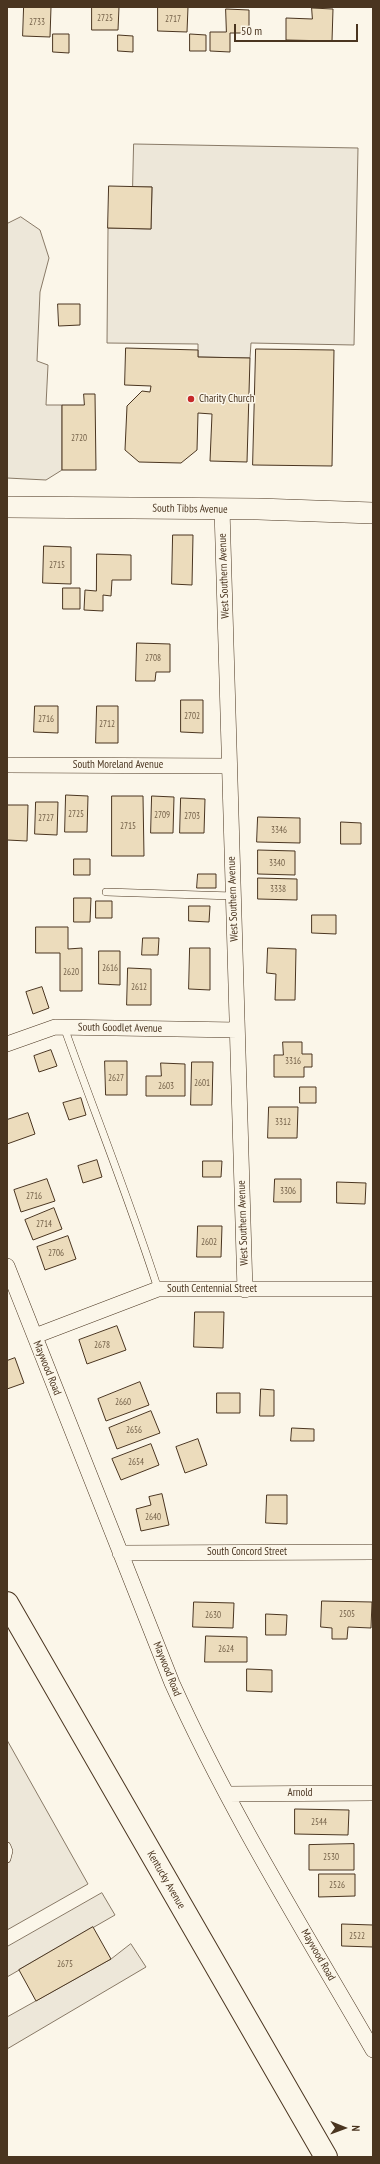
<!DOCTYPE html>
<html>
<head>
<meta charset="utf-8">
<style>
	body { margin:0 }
	#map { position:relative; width:380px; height:2164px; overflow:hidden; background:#fbf6e9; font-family:"PT Sans Narrow",sans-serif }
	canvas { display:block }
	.frame { position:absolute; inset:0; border:8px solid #4a3520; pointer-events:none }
	.north { position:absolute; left:324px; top:2108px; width:40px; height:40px; -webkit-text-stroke:3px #fbf6e9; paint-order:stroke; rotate:91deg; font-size:11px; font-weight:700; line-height:16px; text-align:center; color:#4a3520 }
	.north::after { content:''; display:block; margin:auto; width:14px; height:18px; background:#4a3520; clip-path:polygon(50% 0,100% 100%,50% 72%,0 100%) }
	.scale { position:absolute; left:234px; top:24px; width:124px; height:18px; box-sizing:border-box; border:2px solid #4a3520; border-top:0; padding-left:5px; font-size:12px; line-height:14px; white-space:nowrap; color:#4a3520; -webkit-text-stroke:3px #fbf6e9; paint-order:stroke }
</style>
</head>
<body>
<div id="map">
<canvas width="380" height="2164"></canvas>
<div class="frame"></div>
<div class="north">N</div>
<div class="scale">50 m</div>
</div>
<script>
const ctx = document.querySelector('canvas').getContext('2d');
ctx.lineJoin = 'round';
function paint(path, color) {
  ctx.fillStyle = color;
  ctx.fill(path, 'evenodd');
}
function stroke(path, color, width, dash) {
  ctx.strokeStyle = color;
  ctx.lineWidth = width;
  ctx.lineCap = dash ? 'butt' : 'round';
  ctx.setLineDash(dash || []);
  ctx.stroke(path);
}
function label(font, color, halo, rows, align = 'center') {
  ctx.font = font + ' "PT Sans Narrow",sans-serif';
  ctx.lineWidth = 3;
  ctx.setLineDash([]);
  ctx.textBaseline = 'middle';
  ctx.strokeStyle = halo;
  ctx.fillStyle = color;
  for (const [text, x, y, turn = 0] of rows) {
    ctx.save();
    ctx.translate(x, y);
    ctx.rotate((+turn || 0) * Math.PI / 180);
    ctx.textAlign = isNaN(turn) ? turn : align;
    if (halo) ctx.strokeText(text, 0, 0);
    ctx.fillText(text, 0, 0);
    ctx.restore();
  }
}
const parking = new Path2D(`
	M134 144 358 148 354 345 251 343 250 358 198 357V344L107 343 108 228 151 229 152 187H133Z
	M21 217 40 230 49 258 40 292 37 361 48 365 46 405H62V470L46 480 7 478V224Z
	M7 1740 88 1884 7 1930Z
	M102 1893 115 1915 7 1977V1947Z
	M131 1944 146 1967 7 2049V2017L111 1959Z`);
paint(parking, '#ede7d9');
stroke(parking, '#887966', 1);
const building = new Path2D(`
	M24 7H51L50 37 23 36Z
	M92 7H119L118 30H92Z
	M158 7H188L187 32 158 31Z
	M312 8 333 9 332 41 286 40V18L312 19Z
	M226 9 249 10V33H230V52L210 51V32H226Z
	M53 34H69V53L53 52Z
	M190 34 206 35V51H190Z
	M118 35 133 36V52L118 51Z
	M109 186 152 187 151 229 108 228Z
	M58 304H80V325L59 326Z
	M126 348 198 350V357L250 358 247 462 210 461 212 414 198 413 197 450 181 463 139 462 125 450 127 406 142 391 150 392 151 386 125 385Z
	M256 349 334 350 332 466 253 465Z
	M84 394H95L96 470H62V405H84Z
	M173 535H193L192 585 172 584Z
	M44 546 71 547V584L43 583Z
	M97 554 131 555V580H112L111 596 103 595V611L84 610 85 590 96 591Z
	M63 588H80V609H63Z
	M137 643 170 644V672H156L155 681H136Z
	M181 700H203V733L181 732Z
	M35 706H58V733L34 732Z
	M97 706H118V743H96Z
	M66 795 88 796 87 832H65Z
	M112 796H143L144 856H112Z
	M152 796 174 797 173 833H151Z
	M181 798 205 799 204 833H180Z
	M36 802H58L57 835 35 834Z
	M7 805H28L27 841 7 840Z
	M258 817 300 818V843L257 842Z
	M341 822 361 823V844H341Z
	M258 850 295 851V875L258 874Z
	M74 859H90V875H74Z
	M198 874H216V888H197Z
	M258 878 297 879V900L258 899Z
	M74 898H91L90 922H74Z
	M96 901H112V918H96Z
	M189 906H210L209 922 189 921Z
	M312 915H336V934L312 933Z
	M36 927H68V949L82 948V991H60V953H36Z
	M143 938H159L158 955H142Z
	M190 948H210V990L189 989Z
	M268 948 296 949 295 1000H275L276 974 267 973Z
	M99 951H120V985L99 984Z
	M128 968 151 969V1005H127Z
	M42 987 49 1008 33 1014 26 992Z
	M283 1042H302V1054H312V1067H304V1077H274V1055H283Z
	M51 1050 57 1066 39 1072 34 1056Z
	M105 1061H127V1095H106Z
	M192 1062H213L212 1105H191Z
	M161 1063 185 1064V1096H146V1076H161Z
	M300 1087H316V1103H300Z
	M81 1098 86 1115 69 1120 63 1103Z
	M269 1107H298L297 1138H268Z
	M28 1113 35 1134 7 1144V1120Z
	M97 1160 102 1177 83 1183 78 1166Z
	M203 1161H222L221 1177H203Z
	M47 1179 55 1201 21 1212 14 1190Z
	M275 1179H301V1202H274Z
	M337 1182 366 1183 365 1204 337 1203Z
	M54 1208 62 1229 33 1240 25 1220Z
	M198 1226H222L221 1257H197Z
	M68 1236 76 1259 45 1270 37 1247Z
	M195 1312H224L223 1348 194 1347Z
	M117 1326 126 1350 87 1364 79 1340Z
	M15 1358 24 1383 7 1389V1361Z
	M140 1382 149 1405 106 1421 98 1399Z
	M261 1389 274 1390V1416H260Z
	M217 1393H240V1413H217Z
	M151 1411 160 1433 117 1449 109 1428Z
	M292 1428 314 1429V1441H291Z
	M198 1439 207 1465 185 1473 176 1447Z
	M151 1444 159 1465 121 1480 112 1459Z
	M162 1494 169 1525 141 1531 136 1509 151 1505 149 1497Z
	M267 1495H287V1524L266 1523Z
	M322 1601 372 1602 371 1628 348 1627 347 1639H332V1628L321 1627Z
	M194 1602 234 1603 233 1628 193 1627Z
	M266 1614 287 1615 286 1635H266Z
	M206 1636 247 1637V1662H205Z
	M247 1669 272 1670V1692L247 1691Z
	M295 1809 349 1810 348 1835 295 1834Z
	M354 1844V1870H309V1845Z
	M319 1874H355V1896L319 1897Z
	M342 1924 373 1925V1947L342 1946Z
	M93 1927 111 1959 36 2001 19 1970Z`);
paint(building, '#ecdcbc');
stroke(building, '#4a3520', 1);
const service = new Path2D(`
	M106 892 233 896
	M64 1027C95 1114 130 1201 158 1289
	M7 1846 9 1851 7 1859`);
const minor = new Path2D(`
	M222 509 245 1290
	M7 765 229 766
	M7 1044 55 1027 237 1030
	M7 1266 172 1683C229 1810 303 1929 373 2050
	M35 1336 158 1289H373
	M120 1553 373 1552
	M227 1794 373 1793`);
const secondary = new Path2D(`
	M7 507 258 509 373 513`);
const primary = new Path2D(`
	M7 1603 326 2157`);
stroke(service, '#4a3520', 8);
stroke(minor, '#4a3520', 16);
stroke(secondary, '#4a3520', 22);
stroke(primary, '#4a3520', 24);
stroke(service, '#fbf6e9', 7);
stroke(minor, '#fbf6e9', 15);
stroke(secondary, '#fbf6e9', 21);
stroke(primary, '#fbf6e9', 22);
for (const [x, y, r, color] of [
	[191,399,4,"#c62828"]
]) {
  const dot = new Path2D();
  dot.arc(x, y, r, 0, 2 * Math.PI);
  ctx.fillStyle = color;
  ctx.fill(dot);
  stroke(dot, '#fbf6e9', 1.5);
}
label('9px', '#725f47', null, [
	["2725",105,18],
	["2717",173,19],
	["2733",37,22],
	["2720",79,438],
	["2715",57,565],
	["2708",153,658],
	["2702",192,716],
	["2716",46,719],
	["2712",107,724],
	["2725",76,814],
	["2709",162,815],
	["2703",192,816],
	["2727",46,818],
	["2715",128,826],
	["3346",279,830],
	["3340",277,863],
	["3338",278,889],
	["2616",110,968],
	["2620",71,972],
	["2612",139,987],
	["3316",293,1061],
	["2627",116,1078],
	["2601",202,1083],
	["2603",166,1086],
	["3312",283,1122],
	["3306",288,1191],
	["2716",34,1196],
	["2714",44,1224],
	["2602",209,1242],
	["2706",56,1253],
	["2678",102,1345],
	["2660",123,1402],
	["2656",134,1430],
	["2654",136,1462],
	["2640",153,1517],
	["2505",347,1614],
	["2630",213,1615],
	["2624",226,1649],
	["2544",319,1822],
	["2530",331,1857],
	["2526",337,1885],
	["2522",357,1936],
	["2675",65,1964]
]);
label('11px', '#4a3520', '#fbf6e9', [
	["Charity Church",199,399]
], 'left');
label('11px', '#4a3520', '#fbf6e9', [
	["South Tibbs Avenue",190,509,1],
	["West Southern Avenue",224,576,-92],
	["South Moreland Avenue",118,765],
	["West Southern Avenue",233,899,-92],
	["South Goodlet Avenue",120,1028,1],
	["West Southern Avenue",243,1223,-92],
	["South Centennial Street",212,1289],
	["Maywood Road",47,1368,68],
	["South Concord Street",247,1552],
	["Maywood Road",167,1669,68],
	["Arnold",300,1793],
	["Kentucky Avenue",166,1880,60],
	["Maywood Road",318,1955,60]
]);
</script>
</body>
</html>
